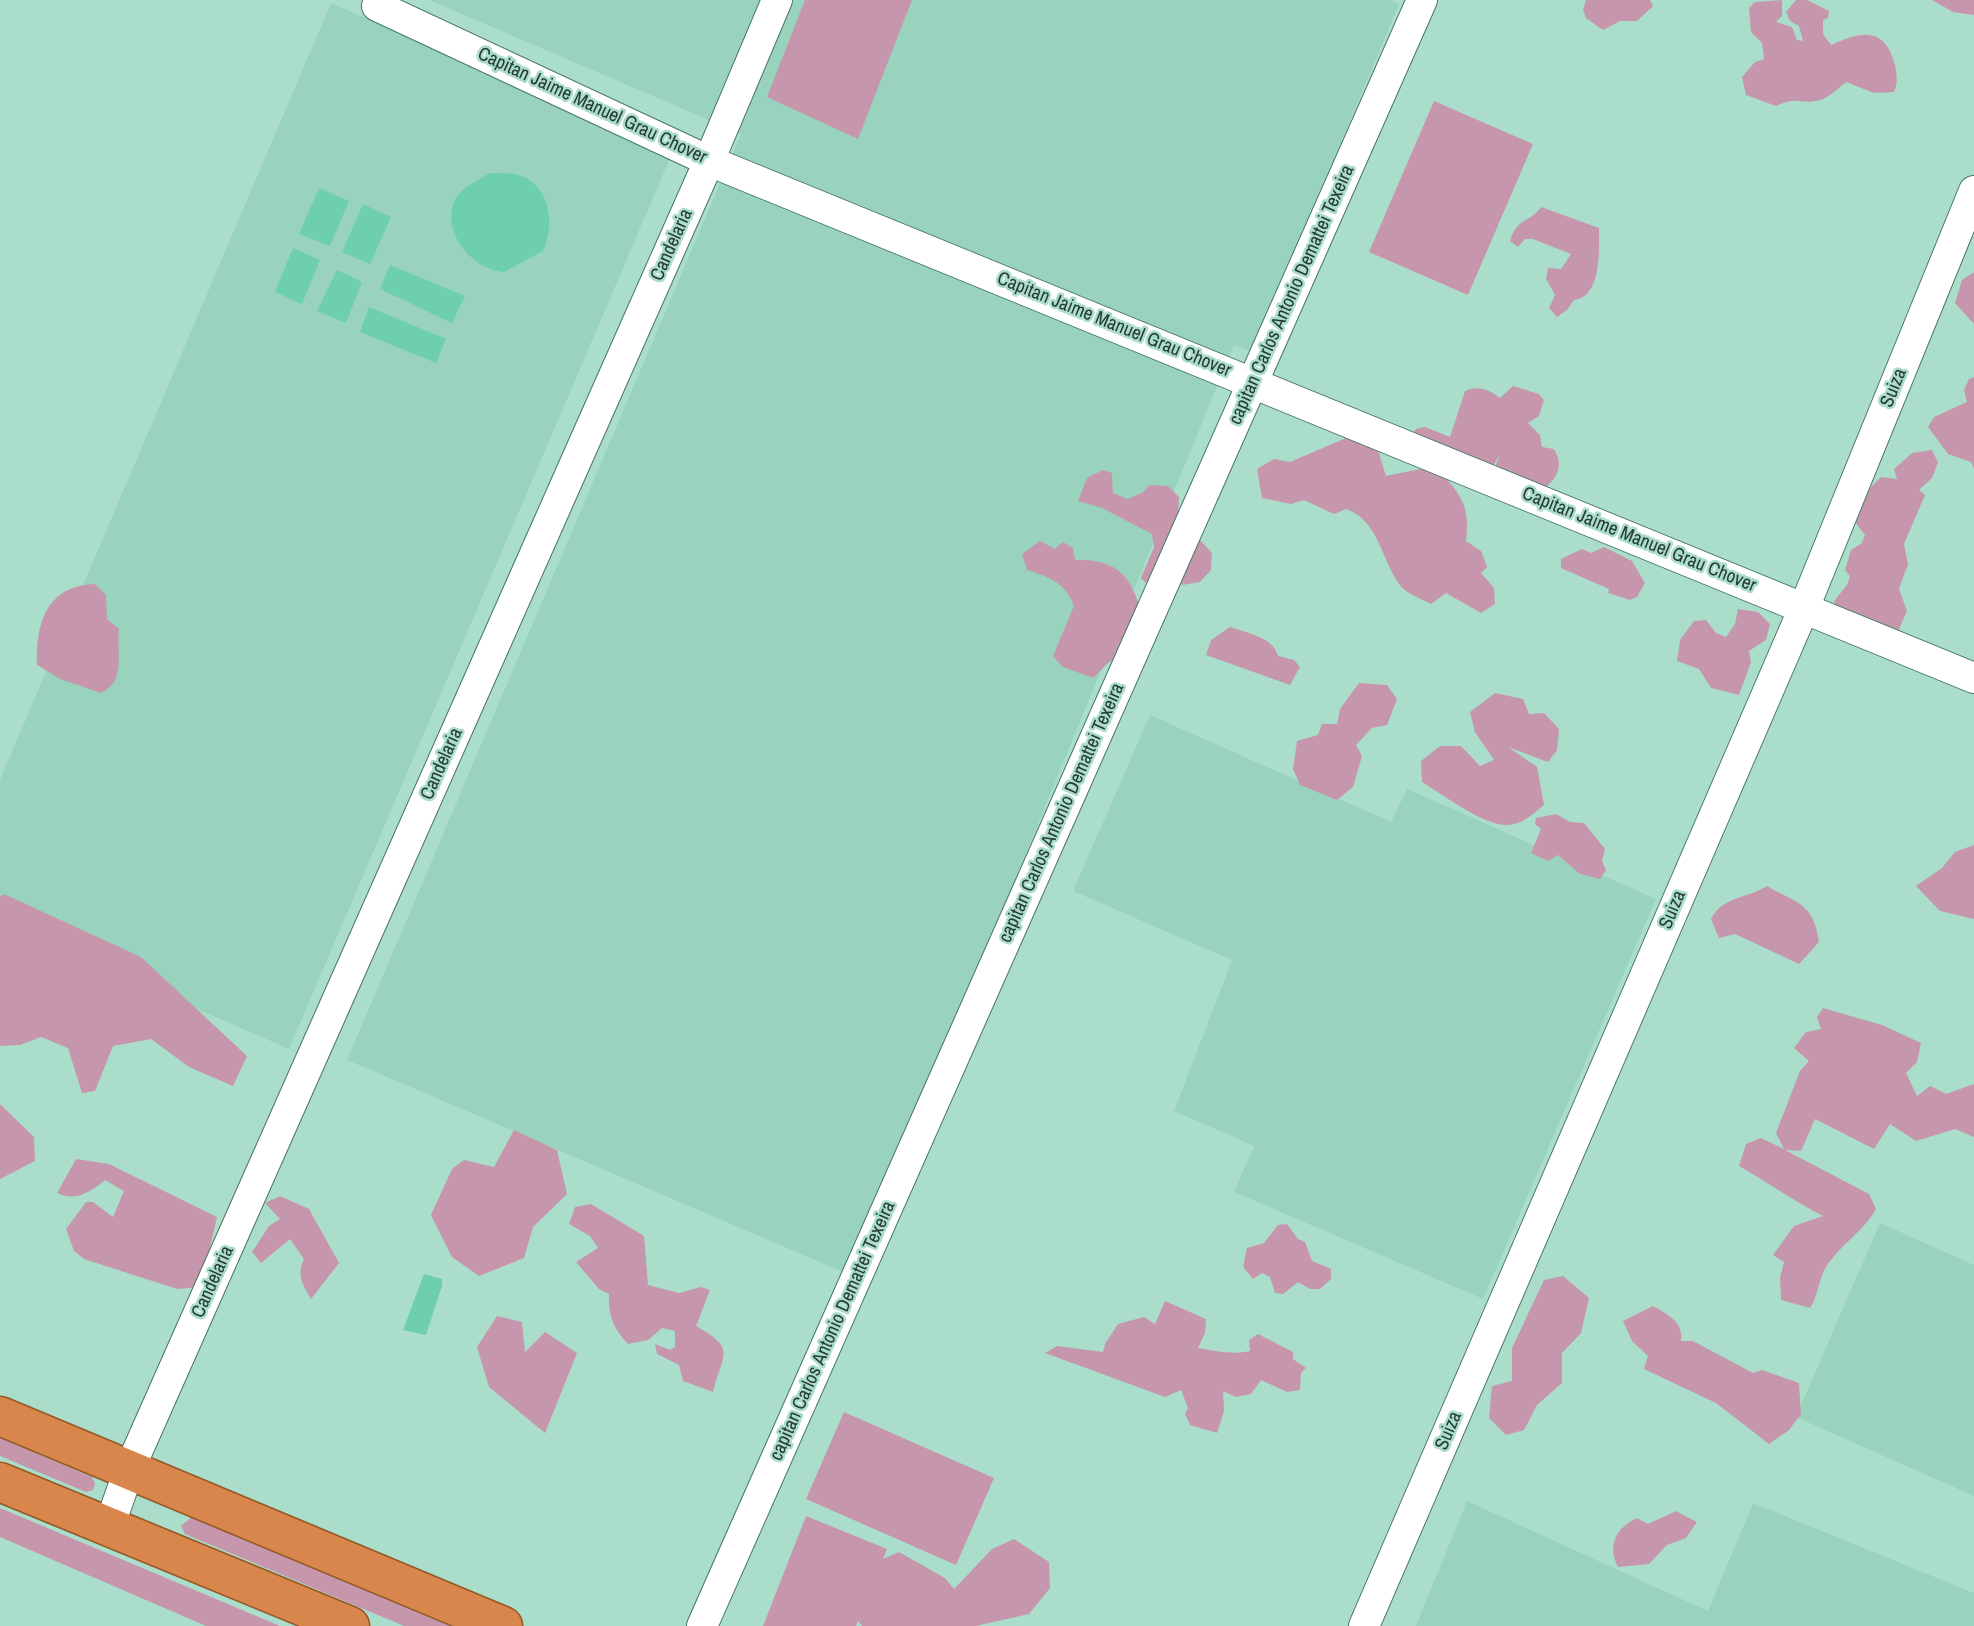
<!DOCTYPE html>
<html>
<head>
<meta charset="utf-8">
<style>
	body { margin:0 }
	canvas { display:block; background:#abddcb }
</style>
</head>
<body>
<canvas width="1974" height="1626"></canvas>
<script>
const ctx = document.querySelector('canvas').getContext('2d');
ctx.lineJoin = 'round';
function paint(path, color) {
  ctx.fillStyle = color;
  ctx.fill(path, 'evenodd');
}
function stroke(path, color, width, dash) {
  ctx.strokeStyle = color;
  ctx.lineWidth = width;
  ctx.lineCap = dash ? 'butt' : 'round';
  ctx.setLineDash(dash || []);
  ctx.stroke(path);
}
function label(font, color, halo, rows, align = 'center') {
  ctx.font = font + ' "Archivo Narrow",sans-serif';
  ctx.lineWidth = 5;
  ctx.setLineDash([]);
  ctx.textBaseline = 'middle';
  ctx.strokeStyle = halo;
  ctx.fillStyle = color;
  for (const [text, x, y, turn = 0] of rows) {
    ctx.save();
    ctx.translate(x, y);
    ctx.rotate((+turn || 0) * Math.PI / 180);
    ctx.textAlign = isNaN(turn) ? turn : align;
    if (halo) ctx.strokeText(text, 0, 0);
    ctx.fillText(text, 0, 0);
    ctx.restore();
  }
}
paint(new Path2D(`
	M429 0H1390L1399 4 1253 352 1234 345 853 1276 347 1060 741 134Z
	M331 3 673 151 289 1049 0 923V780Z
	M1150 715 1391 822 1407 789 1656 899 1483 1299 1234 1192 1254 1146 1174 1111 1232 960 1073 891Z
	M1880 1223 1974 1265V1496L1796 1417Z
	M1467 1501 1708 1611 1753 1503 1974 1593V1626H1416Z`), '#99d3be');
paint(new Path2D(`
	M805 0H912L858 139 767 97Z
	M1586 0H1650L1653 6 1637 21H1620L1603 30 1586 18 1583 10Z
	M1782 0V16L1776 22 1792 27 1797 40 1803 41 1799 26 1790 21 1786 12 1796 0H1807L1829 11 1828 18 1823 20V34L1831 45C1861 31 1885 26 1895 65 1897 75 1898 83 1894 92L1874 93 1846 82C1837 89 1828 99 1816 101 1798 104 1798 96 1776 106L1746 95 1742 77 1755 62 1764 59 1762 43 1751 32 1749 8 1755 2Z
	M1932 0H1974V15L1953 12Z
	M1434 101 1533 144 1468 295 1369 252Z
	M1541 207 1599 228C1599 250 1602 297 1574 300L1567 310 1557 317 1549 308 1555 295 1546 279 1548 268 1561 269 1571 254 1533 239H1525L1518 247 1510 241C1517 217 1530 223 1541 207Z
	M1974 272V324L1955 303 1962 280Z
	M1974 377V468L1971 462 1948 454 1928 427 1934 417 1967 402 1964 390 1969 379Z
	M1513 386 1539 394 1544 400 1539 416 1528 423 1540 435 1542 447 1554 449C1563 464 1559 476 1546 487L1495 467 1500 455 1489 472 1410 437 1416 429 1425 427 1450 437 1465 391C1477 385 1490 390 1500 398Z
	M1346 438 1376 444 1386 476 1435 466C1459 493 1471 503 1466 541L1481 551 1487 567 1481 573 1494 588 1495 604 1481 613 1446 593 1431 604C1421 599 1405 593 1399 584 1381 558 1378 520 1346 509L1334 514 1304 500 1291 504 1262 498 1257 469 1274 459 1290 462Z
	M1932 450 1938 462 1932 478 1919 490 1925 495 1904 544 1908 564 1899 589 1907 611 1896 636 1841 617 1834 601 1847 585 1850 576 1845 570 1851 550 1862 543 1865 535 1855 522 1862 496 1881 477 1897 479 1894 469 1912 453Z
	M1103 470 1112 473 1113 493 1127 499 1142 493 1150 485 1168 486 1179 497 1178 516 1212 553 1211 570 1200 582 1182 585 1178 577 1147 584 1141 578 1154 547 1152 534 1102 508 1078 501 1087 478Z
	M1040 541 1055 549 1063 542 1073 548 1075 560C1125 558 1134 584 1146 627L1132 651 1109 662 1093 678 1063 667 1053 656 1074 606C1066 583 1049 577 1027 570L1022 554Z
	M1604 547 1632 561 1645 583 1637 597 1630 600 1608 593 1609 589 1561 568V559L1582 549 1591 553Z
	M95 584 106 595 107 619 119 629C116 653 127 681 101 693L60 679 37 665C36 623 46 586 95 584Z
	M1738 609 1758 612 1770 624 1766 640 1749 651 1751 662 1739 695 1711 688 1699 669 1677 661 1680 640 1694 621 1706 620 1716 633 1726 637 1735 624Z
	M1230 627C1246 633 1274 637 1278 656L1294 660 1300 667 1290 685 1206 655 1211 640Z
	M1359 683 1387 685 1397 699 1387 725 1372 728 1356 745 1362 756 1353 787 1337 800 1300 785 1293 769 1297 741 1318 735 1322 724H1337L1340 709Z
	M1495 693 1523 699 1529 714 1544 713 1559 729 1557 750 1548 762 1508 747 1537 767 1544 805C1533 814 1521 826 1505 825 1482 824 1443 795 1422 782L1421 761 1440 746H1461L1480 766 1494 760 1475 732 1470 712Z
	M1556 814 1570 822 1584 823 1605 849 1602 861 1606 870 1600 879 1580 874 1558 855 1548 861 1531 853 1541 829 1535 824 1536 818Z
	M1974 845V919L1940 911 1916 886 1942 868 1955 852Z
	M1767 886C1798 904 1813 902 1819 942L1799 964 1735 934 1719 938 1711 919C1723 896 1746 899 1767 886Z
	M4 894 141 957 247 1056 233 1086 189 1067 151 1039 113 1046 95 1091 82 1093 68 1048 41 1037 20 1045 0 1046V897Z
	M1823 1008 1882 1025 1921 1043 1917 1062 1906 1073 1917 1096 1930 1086 1946 1094 1974 1084V1137L1955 1129 1916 1141 1890 1124 1874 1149 1815 1119 1801 1151 1785 1150 1869 1194 1876 1209C1863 1232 1840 1245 1826 1267 1819 1277 1819 1294 1810 1308L1781 1300 1780 1278 1784 1262 1773 1255 1794 1226 1823 1216C1793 1201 1768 1182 1739 1166L1746 1144 1761 1138 1784 1149 1776 1133 1800 1071 1809 1061 1794 1048 1806 1032 1821 1029 1817 1017Z
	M0 1104 34 1137 35 1161 0 1179Z
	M514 1130 557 1150 567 1194 533 1227 524 1258 479 1276 452 1257 431 1215 452 1169 464 1160 494 1167Z
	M76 1159 109 1164 217 1217 201 1287 177 1289 84 1259 74 1251 66 1229 86 1202H93L113 1217 124 1191 105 1180C91 1192 75 1202 57 1193Z
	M280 1196 309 1209 339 1263 311 1299C303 1285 296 1275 304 1259L290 1239 261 1263 252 1252 269 1226 280 1219 265 1203Z
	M591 1204 644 1236 648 1285 679 1293 701 1287 710 1290 696 1326C736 1349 724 1351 713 1392L683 1381 679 1365 657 1354 655 1344 670 1350 675 1347V1331L662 1328 648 1340 628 1344C613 1329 608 1314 609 1294L599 1289 576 1262 598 1248 590 1236 569 1224 575 1207Z
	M1287 1224 1298 1239 1305 1242 1312 1261 1331 1269V1279L1320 1289H1310L1298 1282 1283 1294 1275 1293 1270 1277 1262 1273 1253 1279 1243 1267 1247 1248 1264 1243 1278 1225Z
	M1563 1276 1589 1298 1581 1333 1562 1353V1383L1537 1405 1524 1430 1506 1435 1489 1418 1492 1386 1512 1381V1348L1544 1280Z
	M1165 1301 1206 1319 1205 1333 1198 1348C1215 1351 1234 1355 1250 1351L1249 1340 1258 1334 1293 1352V1359L1306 1368 1301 1373 1300 1390 1287 1392 1261 1380 1251 1394 1236 1397 1223 1391 1224 1411 1217 1433 1190 1425 1185 1414 1188 1408 1181 1390 1165 1397 1045 1353 1057 1346 1103 1352 1105 1344 1118 1324 1144 1317 1155 1324Z
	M1653 1306C1667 1314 1684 1322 1681 1341H1693L1753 1373 1762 1370 1799 1383 1801 1414 1789 1430 1769 1444 1716 1403 1644 1369 1648 1356 1632 1341 1623 1321Z
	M497 1316 522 1322 525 1352 545 1332 577 1353 545 1433 489 1387 477 1347Z
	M844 1412 994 1478 956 1565 806 1499Z
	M0 1438 92 1477 95 1484 93 1490 86 1492 0 1456Z
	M0 1508 280 1626H206L0 1537Z
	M1676 1511 1697 1522 1686 1538 1667 1545 1649 1564 1618 1567C1607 1545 1616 1528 1637 1518L1648 1524Z
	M806 1516 887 1549 883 1559 899 1552 945 1578 954 1589 992 1549 1014 1539 1049 1562 1050 1588 1029 1614 976 1626H862L858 1621 856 1626H763Z
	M192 1517 450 1626H404L185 1534 181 1526Z`), '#c697ac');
paint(new Path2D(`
	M491 173C500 173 510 173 519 175 551 185 555 226 543 251L504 272C473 270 440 232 455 200 462 187 479 179 491 173Z
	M319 188 349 201 330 246 299 234Z
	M363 204 391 217 370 264 342 252Z
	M293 248 320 260 302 304 275 292Z
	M390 265 465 296 452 323 380 289Z
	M337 270 362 282 346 323 317 311Z
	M369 307 446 339 436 363 360 332Z
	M424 1274 442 1279V1286L426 1335 403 1330Z`), '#6ecfaf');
const minor = new Path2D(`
	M377 6 709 161 1974 678
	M109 1527 129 1470 709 161 777 0
	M702 1626 1422 0
	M1364 1626 1804 608 1974 191`);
const trunk = new Path2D(`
	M0 1416 503 1626
	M0 1482 350 1626`);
stroke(minor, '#477666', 32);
stroke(trunk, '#935826', 41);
stroke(minor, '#fff', 30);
stroke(trunk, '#d8864c', 38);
label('19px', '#263b33', '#abddcb', [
	["Capitan Jaime Manuel Grau Chover",592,106,25],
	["Candelaria",672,245,-66],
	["capitan Carlos Antonio Demattei Texeira",1292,295,-66],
	["Capitan Jaime Manuel Grau Chover",1114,325,22],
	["Suiza",1894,388,-68],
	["Capitan Jaime Manuel Grau Chover",1639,540,22],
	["Candelaria",442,764,-66],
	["capitan Carlos Antonio Demattei Texeira",1062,813,-66],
	["Suiza",1673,910,-67],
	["Candelaria",213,1282,-66],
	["capitan Carlos Antonio Demattei Texeira",833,1331,-66],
	["Suiza",1449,1431,-67]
]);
</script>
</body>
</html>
